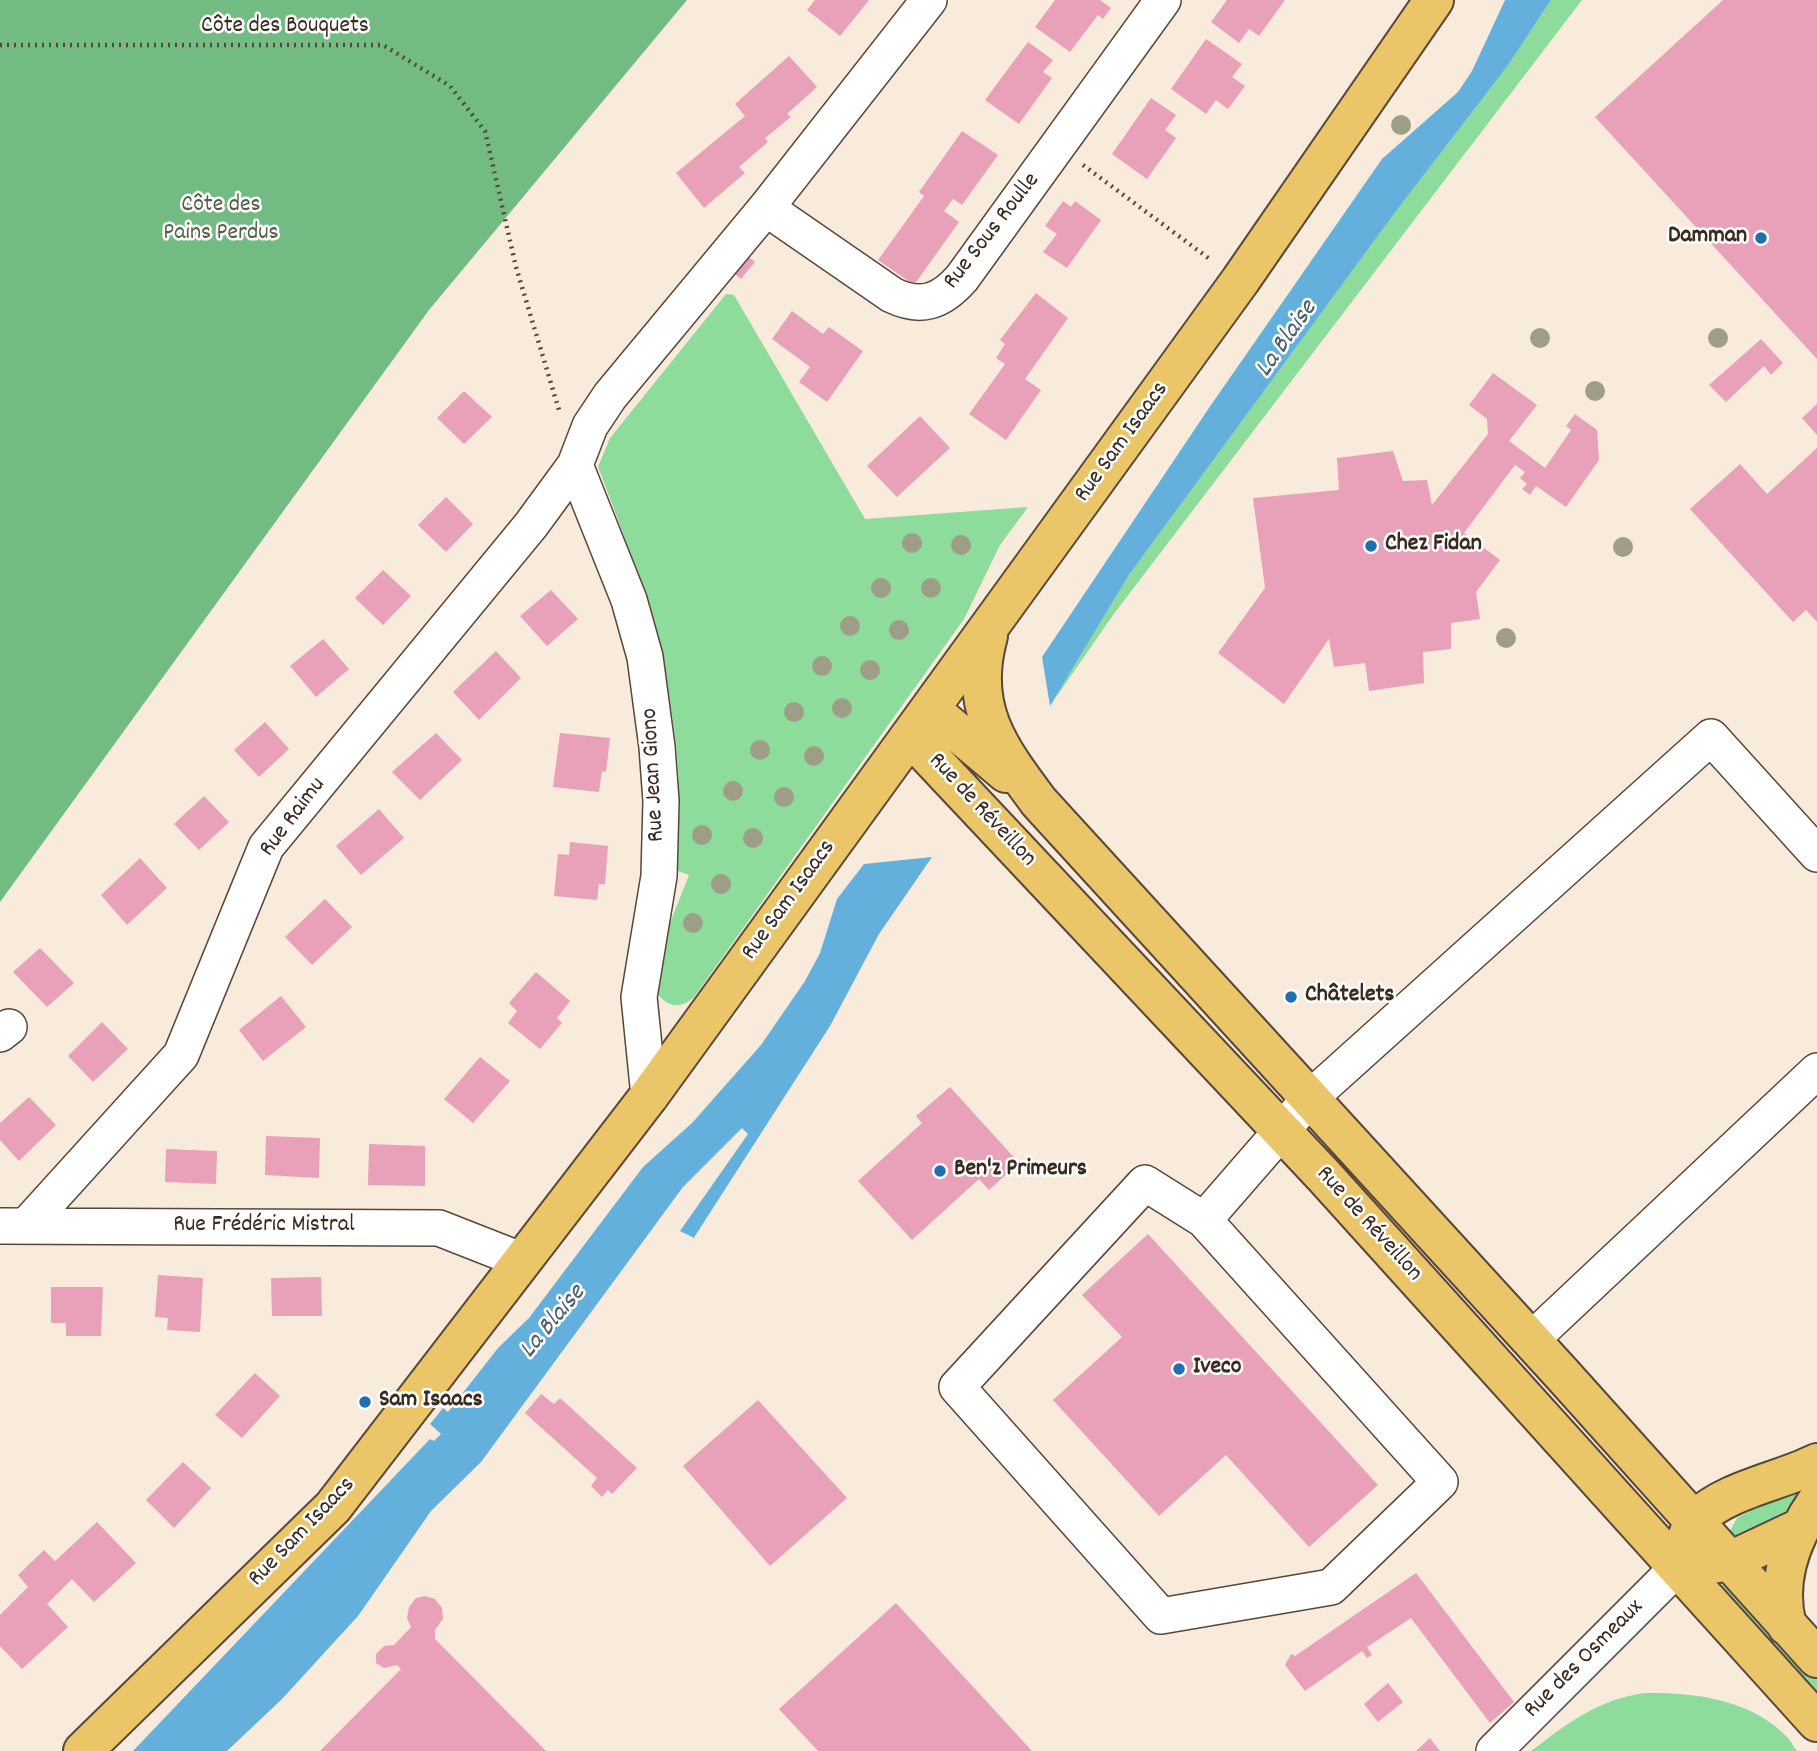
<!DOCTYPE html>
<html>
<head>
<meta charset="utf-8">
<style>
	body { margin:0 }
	canvas { display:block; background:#f9ebdb }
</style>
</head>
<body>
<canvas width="1817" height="1751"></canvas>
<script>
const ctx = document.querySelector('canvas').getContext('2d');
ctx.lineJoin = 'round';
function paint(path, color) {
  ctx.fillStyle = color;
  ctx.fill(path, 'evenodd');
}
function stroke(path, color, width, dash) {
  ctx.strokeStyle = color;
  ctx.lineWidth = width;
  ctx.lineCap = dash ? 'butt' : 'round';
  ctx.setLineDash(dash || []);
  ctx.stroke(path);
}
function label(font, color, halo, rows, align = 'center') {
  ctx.font = font + ' Dekko,sans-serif';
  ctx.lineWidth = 5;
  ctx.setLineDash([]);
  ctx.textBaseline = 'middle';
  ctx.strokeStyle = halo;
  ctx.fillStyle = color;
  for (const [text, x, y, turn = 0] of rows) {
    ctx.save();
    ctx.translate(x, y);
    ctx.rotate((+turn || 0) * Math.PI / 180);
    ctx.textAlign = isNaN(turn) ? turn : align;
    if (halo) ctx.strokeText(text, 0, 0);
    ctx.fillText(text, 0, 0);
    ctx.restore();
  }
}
paint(new Path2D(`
	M1551 0H1582L1113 615 1050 706 1129 575 1394 214 1509 64Z
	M726 294 734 295 865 519 1028 507 1000 545 964 619 694 997C680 1010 667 1007 656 992L666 933 689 875 675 870C694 730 648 596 598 467L610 438Z
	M1790 1488H1814L1776 1524 1742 1545 1729 1533 1737 1518Z
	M1724 1582 1817 1672V1707L1721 1588Z
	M1644 1693C1693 1692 1752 1699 1788 1738 1792 1742 1793 1747 1797 1751H1531C1570 1722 1595 1701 1644 1693Z`), '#8edc9b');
paint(new Path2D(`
	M0 0H687L429 310 0 902Z`), '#72bc83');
paint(new Path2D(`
	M1505 0H1551L1509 64 1394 214 1129 575 1050 706 1042 657 1211 405 1382 159 1458 92 1472 71Z
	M932 857 879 934 830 1026 695 1236 694 1238 680 1231 748 1134 742 1128 683 1187 481 1462 431 1511 358 1616 282 1699 227 1751H133L430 1439 434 1441 441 1434 430 1424 443 1408 448 1412 498 1348 529 1318 643 1167 692 1123 761 1045 805 981 820 953 837 899 864 864Z`), '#64b0dd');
paint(new Path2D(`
	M815 0H869L840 36 807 10Z
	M1055 0H1100L1111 8 1103 19 1098 15 1070 52 1035 27Z
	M1227 0H1285L1259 36 1249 29 1239 43 1211 22Z
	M1723 0H1817V359L1595 117Z
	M1206 39 1242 64 1232 77 1245 86 1228 109 1216 100 1206 114 1171 89Z
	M1028 42 1053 60 1043 72 1052 78 1019 124 985 100Z
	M789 56 817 87 787 114 791 117 765 138 768 142 739 167 745 173 704 208 676 173 745 116 735 104Z
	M1151 98 1176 115 1165 130 1176 138 1147 179 1112 154Z
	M962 131 998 155 962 205 953 199 944 211 959 222 914 285 878 260 924 196 919 192Z
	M1063 201 1071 207 1075 201 1101 220 1067 268 1043 252 1057 234 1045 226Z
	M745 254 755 262 741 279 731 271Z
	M1036 293 1068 318 1025 379 1041 390 1006 440 969 414 1005 364 996 358 1005 344 1000 340Z
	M792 311 823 334 829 327 863 351 827 402 799 382 810 367 772 339Z
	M1761 339 1783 363 1771 375 1764 366 1726 402 1709 385Z
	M1493 373 1537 405 1509 441 1545 468 1571 430 1566 426 1575 414 1597 430 1599 460 1566 507 1536 486 1530 495 1522 489 1527 484 1520 478 1525 472 1515 465 1464 533 1500 560 1476 592 1480 619 1451 623V649L1423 652 1424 683 1369 691 1365 663 1334 667 1329 639 1284 704 1218 653 1265 588 1253 498 1339 490 1337 458 1393 451 1403 481 1427 480 1432 505 1488 434 1487 419 1469 405Z
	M464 391 492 417 464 444 437 418Z
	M1817 404V435L1802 418Z
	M920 416 950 448 897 497 867 466Z
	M1817 448V622L1806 610 1793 622 1690 509 1740 464 1767 494Z
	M446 497 473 524 446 552 418 525Z
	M383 570 411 596 383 625 355 598Z
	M551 590 578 619 547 646 520 616Z
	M323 639 349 669 316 697 290 666Z
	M496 651 521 678 479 720 453 692Z
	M265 722 289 749 259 777 234 750Z
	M436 733 462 760 420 800 392 772Z
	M560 733 610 738 606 772 602 771 599 792 553 787Z
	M204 796 229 822 199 850 174 824Z
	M379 809 404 838 361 875 336 846Z
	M570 842 608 846 605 884H599L597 900 554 896 558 854 569 855Z
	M140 858 167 888 127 925 101 895Z
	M325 899 352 927 312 965 285 937Z
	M40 948 74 983 47 1007 13 972Z
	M536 972 570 1001 557 1018 562 1023 540 1049 508 1023 517 1011 509 1003Z
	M281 996 306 1027 263 1061 239 1030Z
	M102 1022 128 1049 93 1082 68 1056Z
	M480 1057 510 1081 473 1123 444 1099Z
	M950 1087 1019 1163 989 1190 979 1179 912 1240 858 1181 922 1123 916 1116Z
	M29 1097 56 1125 19 1161 0 1140V1123Z
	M266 1136 320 1138 319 1178 265 1175Z
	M369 1144 425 1146V1186L368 1185Z
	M166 1149 217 1151 216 1184 165 1182Z
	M1148 1234 1378 1485 1309 1547 1226 1455 1159 1516 1053 1400 1122 1337 1082 1295Z
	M158 1275 203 1278 200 1332 167 1330 168 1318 155 1317Z
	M321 1277 322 1316H272L271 1278Z
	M51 1287H103L101 1336H66V1323H51Z
	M255 1373 280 1396 242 1438 215 1415Z
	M541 1394 554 1404 560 1398 637 1468 612 1494 608 1490 602 1497 591 1486 597 1478 525 1413Z
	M758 1400 847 1498 770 1566 683 1466Z
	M183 1462 211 1488 174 1528 146 1500Z
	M97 1522 136 1563 94 1602 72 1579 47 1604 68 1627 22 1669 0 1646V1615L28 1587 18 1575 44 1550 55 1561Z
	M1416 1573 1514 1702 1490 1723 1411 1618 1367 1647 1372 1655 1367 1658 1362 1651 1305 1691 1285 1665 1291 1654 1295 1656Z
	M425 1596 435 1599 442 1608 443 1619 435 1630V1639L546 1751H320L401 1669 397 1665 384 1668 376 1663V1654L384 1646 394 1645 411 1627 407 1618 409 1607 416 1598Z
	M896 1603 1032 1751H818L779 1709Z
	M1388 1683 1403 1702 1378 1722 1364 1704Z
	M1430 1738 1440 1751H1416Z`), '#e8a1b9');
const minor = new Path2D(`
	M766 208 892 295C921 309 941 302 962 278L1163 0
	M575 465 629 600 645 657 657 747 661 801 659 876 639 997 649 1096
	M0 1034 9 1027
	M1204 1220 1145 1183 957 1387 1161 1616 1331 1587 1440 1482 1204 1220 1310 1098 1711 737 1817 854
	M0 1226 439 1228 523 1261
	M26 1226 181 1055 266 847 531 525 575 465 590 426 610 396 766 208 929 0
	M1531 1340 1817 1071
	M1494 1751 1676 1569`);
const major = new Path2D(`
	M988 636C968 707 998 747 1039 802L1562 1374 1817 1658
	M930 709 1006 773
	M910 736 1324 1176 1817 1722
	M1685 1544C1688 1537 1690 1525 1696 1519 1728 1489 1779 1482 1817 1463
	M1706 1565 1730 1561 1800 1528
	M1787 1626C1775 1581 1792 1537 1817 1501
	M83 1751 333 1507 649 1096 1240 281 1434 0`);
stroke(minor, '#58473a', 38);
stroke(major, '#58473a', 42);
stroke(new Path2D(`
	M0 45H383L450 86 485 131 516 267 559 410
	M1083 165 1211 260`), '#58473a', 4.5, [2, 5]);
stroke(minor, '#fff', 35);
stroke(major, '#ebc669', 38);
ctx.fillStyle = '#9e9e88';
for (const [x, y] of [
	[1401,125],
	[1540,338],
	[1718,338],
	[1595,391],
	[912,543],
	[961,545],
	[1623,547],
	[881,588],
	[931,588],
	[850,626],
	[899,630],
	[1506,638],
	[822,666],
	[870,670],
	[842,708],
	[794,712],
	[760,750],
	[814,756],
	[733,791],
	[784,797],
	[702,835],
	[753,838],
	[721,884],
	[693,923]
]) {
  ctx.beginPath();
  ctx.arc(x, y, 10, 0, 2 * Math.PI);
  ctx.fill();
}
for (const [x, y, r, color] of [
	[1761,238,7,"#1f6fb2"],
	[1371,546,7,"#1f6fb2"],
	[1291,997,7,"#1f6fb2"],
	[940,1171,7,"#1f6fb2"],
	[1179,1369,7,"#1f6fb2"],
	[365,1402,7,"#1f6fb2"]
]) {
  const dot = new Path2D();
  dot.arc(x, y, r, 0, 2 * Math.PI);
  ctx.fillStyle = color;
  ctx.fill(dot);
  stroke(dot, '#fff', 2.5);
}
label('24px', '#3b2a1e', '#fff', [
	["Côte des Bouquets",285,28],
	["Rue Sous Roulle",993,232,-52],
	["Rue Sam Isaacs",1123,443,-54],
	["Rue Jean Giono",655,775,-93],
	["Rue de Réveillon",981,811,47],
	["Rue Raimu",294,818,-53],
	["Rue Sam Isaacs",790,901,-54],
	["Rue de Réveillon",1368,1225,48],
	["Rue Frédéric Mistral",264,1227],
	["Rue Sam Isaacs",303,1533,-46],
	["Rue des Osmeaux",1585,1660,-45]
]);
label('24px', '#545f44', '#fff', [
	["Côte des",221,207],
	["Pains Perdus",221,235]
]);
label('bold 24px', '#3b2a1e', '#fff', [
	["Damman",1747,238,"right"],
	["Chez Fidan",1385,546],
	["Châtelets",1305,997],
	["Ben'z Primeurs",954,1171],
	["Iveco",1193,1369],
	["Sam Isaacs",379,1402]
], 'left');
label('italic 26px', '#4b606a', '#fff', [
	["La Blaise",1288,340,-55],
	["La Blaise",554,1323,-50]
]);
</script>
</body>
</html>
